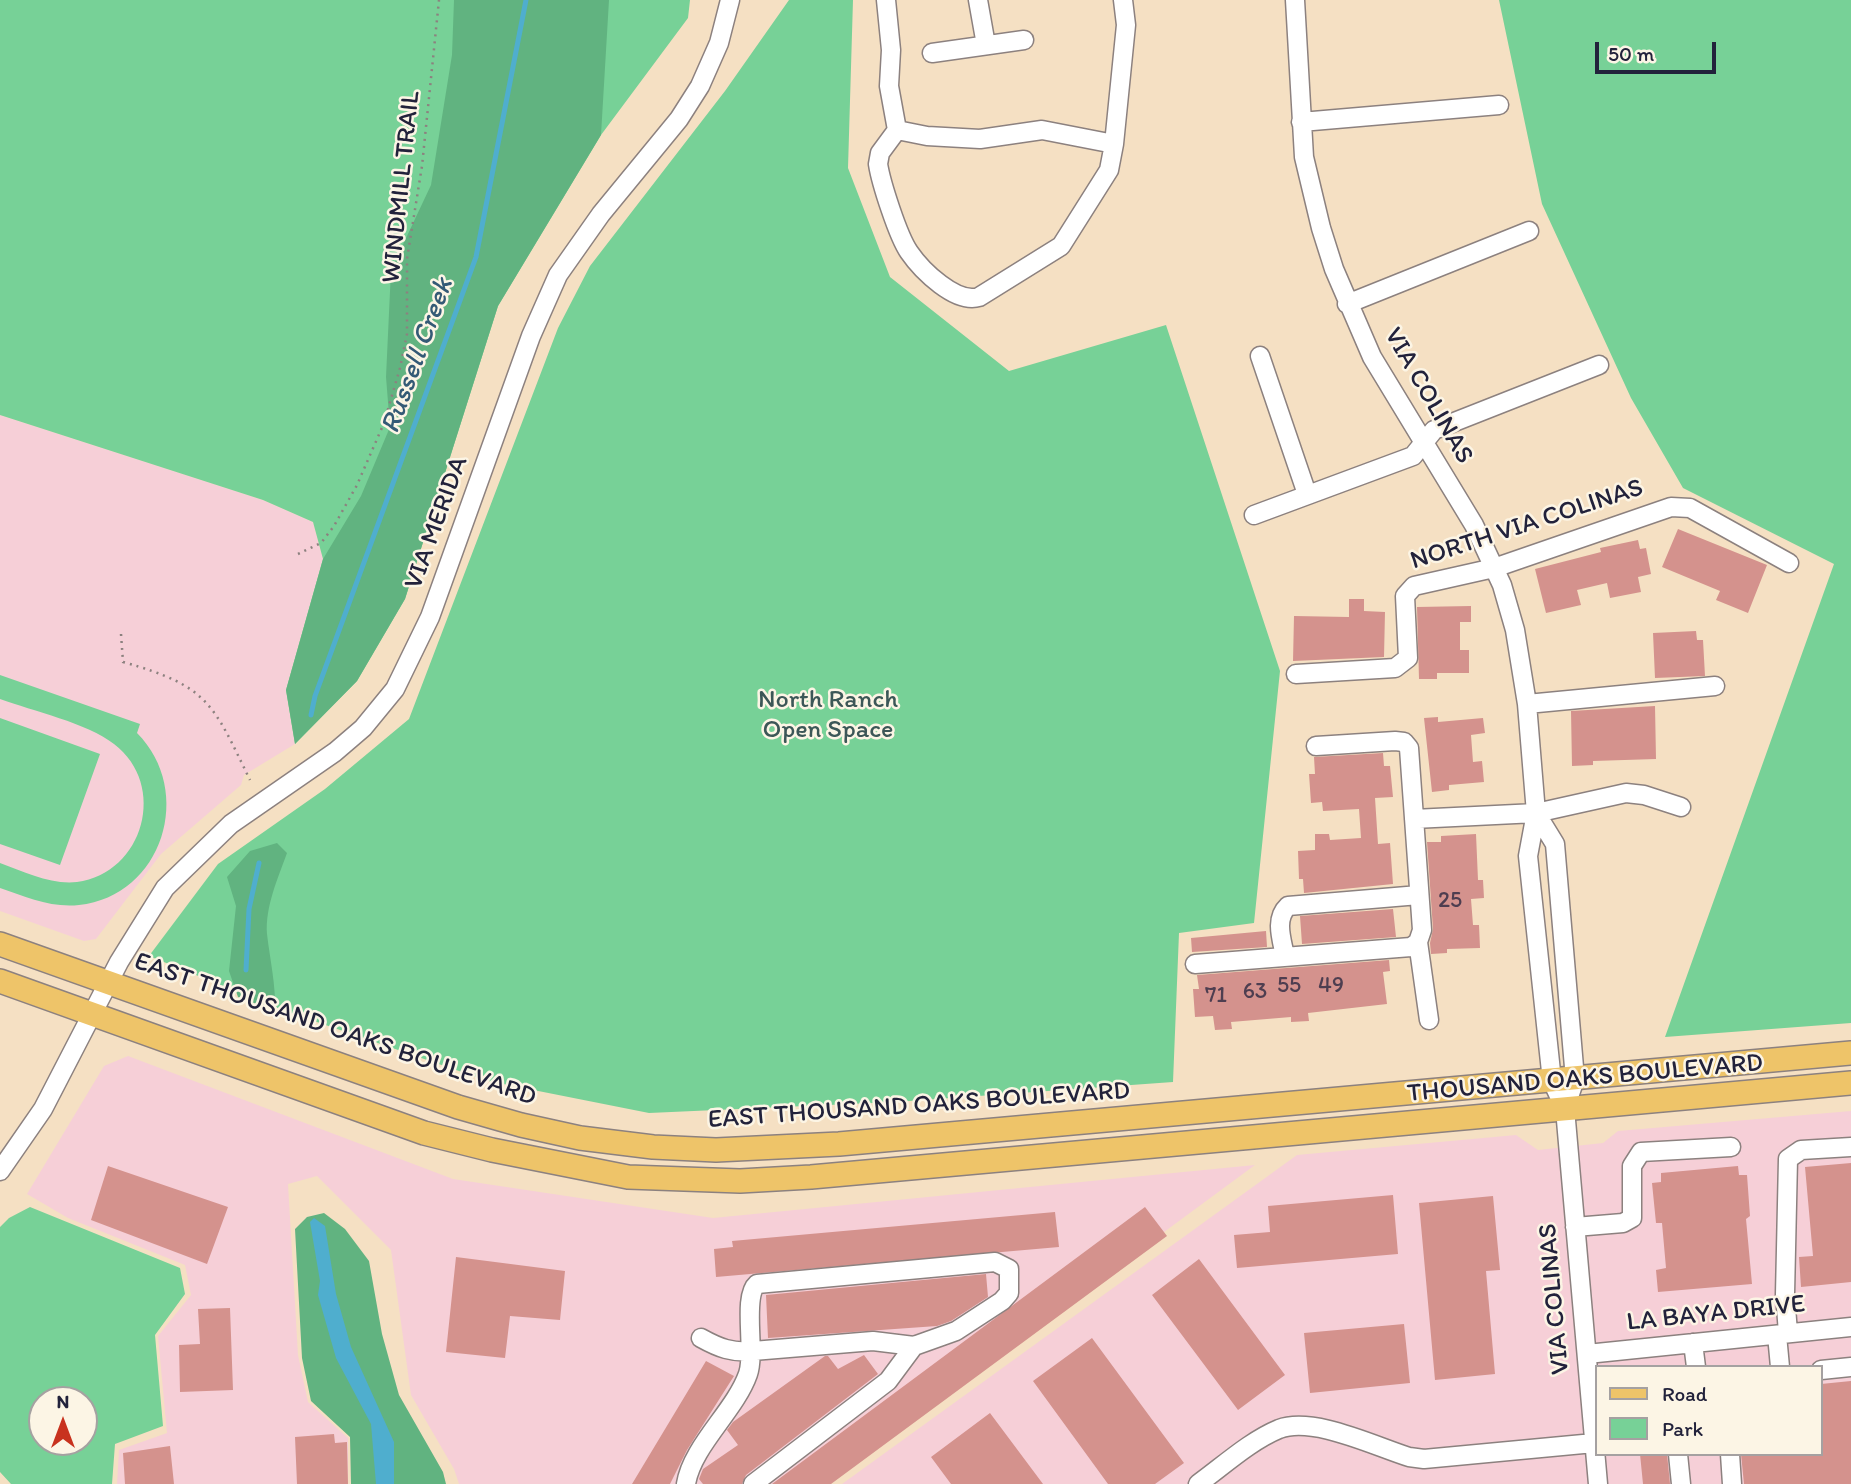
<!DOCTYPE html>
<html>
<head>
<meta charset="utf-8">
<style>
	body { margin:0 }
	#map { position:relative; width:1851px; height:1484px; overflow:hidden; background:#f5e0c3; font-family:Itim,sans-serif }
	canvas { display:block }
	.legend { position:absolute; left:1595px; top:1365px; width:228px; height:91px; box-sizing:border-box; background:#fcf5e5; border:2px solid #a5a1a1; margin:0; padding:9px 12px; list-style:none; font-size:21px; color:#22223b }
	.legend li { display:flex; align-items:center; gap:14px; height:35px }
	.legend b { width:35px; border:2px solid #a5a1a1 }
	.north { position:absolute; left:28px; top:1386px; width:70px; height:70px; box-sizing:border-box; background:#fcf5e5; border:2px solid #a5a1a1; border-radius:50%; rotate:0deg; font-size:19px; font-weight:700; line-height:28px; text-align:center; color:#22223b }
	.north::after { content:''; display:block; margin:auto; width:24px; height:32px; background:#c8321e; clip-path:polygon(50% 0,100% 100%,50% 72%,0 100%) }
	.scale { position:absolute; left:1595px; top:42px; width:121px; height:32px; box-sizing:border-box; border:4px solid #22223b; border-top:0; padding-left:9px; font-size:21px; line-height:24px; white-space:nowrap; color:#22223b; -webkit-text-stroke:5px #fcf5e5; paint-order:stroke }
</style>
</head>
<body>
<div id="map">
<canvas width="1851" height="1484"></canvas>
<ul class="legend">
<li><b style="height:9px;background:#eec469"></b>Road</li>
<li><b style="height:19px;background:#77d197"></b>Park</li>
</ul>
<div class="north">N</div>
<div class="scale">50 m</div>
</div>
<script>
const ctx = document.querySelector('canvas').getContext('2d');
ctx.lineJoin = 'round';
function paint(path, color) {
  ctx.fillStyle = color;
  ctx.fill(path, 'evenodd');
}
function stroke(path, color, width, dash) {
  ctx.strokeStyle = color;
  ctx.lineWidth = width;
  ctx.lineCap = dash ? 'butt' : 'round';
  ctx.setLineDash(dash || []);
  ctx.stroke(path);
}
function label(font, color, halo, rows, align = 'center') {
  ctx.font = font + ' Itim,sans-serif';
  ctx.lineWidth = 5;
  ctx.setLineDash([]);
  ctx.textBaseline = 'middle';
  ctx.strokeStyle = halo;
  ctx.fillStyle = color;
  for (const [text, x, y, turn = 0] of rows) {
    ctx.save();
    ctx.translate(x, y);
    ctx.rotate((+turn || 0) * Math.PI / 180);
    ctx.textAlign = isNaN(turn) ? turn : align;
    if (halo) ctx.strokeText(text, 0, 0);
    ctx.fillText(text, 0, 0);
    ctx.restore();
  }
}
paint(new Path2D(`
	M0 415 263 500 313 522 323 559 286 690 295 744 244 775 241 785 161 854 96 939 84 941 0 911Z
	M128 1056 453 1179 713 1218 1255 1165 822 1484H459L454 1469 411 1395 391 1250 317 1176 288 1184 298 1355 308 1402 348 1438V1484H117L119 1450 167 1433 158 1336 191 1295 185 1265 68 1218 27 1194 104 1066Z
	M1851 1111V1484H842L1297 1155 1516 1135 1538 1150 1603 1143 1618 1131ZM1597 1367H1821V1454H1597Z`), '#f6cfd7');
paint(new Path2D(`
	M0 0H690L688 18 601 135 498 306 405 599 357 681 295 744 286 690 323 559 313 522 263 500 0 415Z
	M789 0H853L848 168 890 277 1009 371 1166 325 1280 671 1254 923 1179 933 1173 1082 895 1102 649 1113 488 1081 285 1011 149 956 218 864 325 789 409 719 558 328 590 266 725 91Z
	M1499 0H1851V1023L1665 1037 1834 564 1683 488 1631 398 1542 204Z
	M0 675 140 724 137 733C195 791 163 896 79 905 51 908 26 897 0 888V863C25 872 51 885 77 882 144 873 168 785 114 744 87 723 33 711 0 699Z
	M0 718 100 754 60 865 0 844Z
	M30 1207 180 1268 185 1294 155 1335 163 1426 115 1444 112 1484H11L0 1472V1227L9 1218ZM42 1400H84V1442H42Z`), '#77d197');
paint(new Path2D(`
	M454 0H609L601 135 498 306 405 599 357 681 295 744 286 690 323 559 361 496 390 427 386 377 391 270 431 185 452 55Z
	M277 843 287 853C278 878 265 907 267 934 270 960 276 985 275 1011L238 997 229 971 236 906 227 877 250 851Z
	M324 1213 345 1229 369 1261 382 1334 399 1395 443 1472 446 1484H351L350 1437 311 1401 302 1358 295 1229 307 1217Z`), '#61b380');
paint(new Path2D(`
	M314 1218 325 1226 336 1294 351 1347 394 1442V1484H376L371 1424 336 1358 318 1295 320 1281 310 1222Z`), '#4faece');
stroke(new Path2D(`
	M311 715 315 696 476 257 526 0
	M246 970 249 909 259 863`), '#4faece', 5);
paint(new Path2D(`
	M1678 529 1767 565 1748 613 1716 600 1720 591 1662 567Z
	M1638 540 1640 549 1646 548 1651 574 1638 577 1641 592 1610 598 1607 583 1577 590 1581 605 1546 613 1535 569 1601 552 1600 548Z
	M1349 599H1364V611L1385 612 1384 657 1293 661 1294 616 1349 617Z
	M1471 606V622H1460V650H1469V673H1437V679H1419L1417 607Z
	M1696 631 1697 640H1703L1705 676 1655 678 1653 633Z
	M1655 706 1656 759 1593 761V765L1572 766 1571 711Z
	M1438 717V722L1483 718 1485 733 1471 735 1473 762 1482 761 1484 782 1449 785V790L1432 792 1424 718Z
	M1383 753 1384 766H1390L1393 797 1375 798 1378 844 1390 843 1393 884 1304 893 1303 879H1299L1298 851 1315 850V834H1329L1330 840 1361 838 1359 809 1323 811 1322 802 1311 803 1309 774H1315L1314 757Z
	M1476 834 1478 880H1483L1484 898 1471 899 1473 925H1479L1480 948 1447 949V953L1431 954 1430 943 1433 929 1427 842H1441V836Z
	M1393 909 1396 937 1302 944 1300 916Z
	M1266 931 1267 947 1192 952 1191 938Z
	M1389 960 1390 971 1383 972 1387 1004 1308 1013 1309 1021 1291 1022V1017L1231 1022 1232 1029 1215 1030 1213 1016 1195 1017 1193 989H1199L1197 975Z
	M1851 1163V1282L1801 1287 1799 1257 1813 1256 1805 1167Z
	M108 1166 228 1207 207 1264 91 1220Z
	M1738 1166 1739 1175H1747L1750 1216 1746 1219 1752 1284 1658 1292 1656 1270 1666 1268 1662 1223H1656L1652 1183 1661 1182V1173Z
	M1393 1195 1398 1254 1237 1268 1234 1235 1270 1232 1268 1206Z
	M1493 1196 1500 1270 1486 1271 1495 1374 1435 1380 1419 1203Z
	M1145 1207 1167 1236 831 1484H772Z
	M1055 1212 1059 1247 716 1277 714 1249 733 1247 732 1241Z
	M456 1257 565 1271 560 1320 510 1316 505 1358 446 1352Z
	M1199 1259 1285 1375 1238 1410 1152 1295Z
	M986 1274 988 1297 951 1321 937 1326 768 1338 766 1295Z
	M230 1308 233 1390 180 1392 179 1345 200 1344 198 1309Z
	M1404 1324 1410 1383 1310 1393 1304 1333Z
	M1092 1338 1184 1463 1155 1484H1108L1033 1381Z
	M864 1355 878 1374 746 1475 742 1484H703L699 1479 703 1469 738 1445 727 1430 733 1422 825 1356H828L838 1369Z
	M706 1361 734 1376 687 1450 670 1484H632Z
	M1851 1381V1484H1744L1741 1454H1821V1384Z
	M990 1413 1043 1484H951L931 1457Z
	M334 1434 335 1443 347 1442 348 1484H297L295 1437Z
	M170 1446 174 1484H125L123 1453Z
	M1640 1454H1667L1670 1484H1643Z`), '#d4928d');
const minor = new Path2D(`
	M886 0 891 50 889 86 897 130
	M978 0 986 45
	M1295 0 1304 157 1321 228 1334 269 1372 357 1474 525 1502 585 1515 630 1527 704 1536 813 1528 856 1552 1081 1565 1109 1598 1484
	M932 53 1024 40
	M1301 122 1499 105
	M897 130 880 153 878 164C881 183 898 236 909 252 922 271 956 304 979 297L1061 246 1109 170 1114 144 1126 25 1123 0
	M897 130 927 136 980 139 1042 130 1114 144
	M1347 304 1529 231
	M1260 356 1307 494
	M1254 515 1413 456 1434 430 1599 365
	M1296 674 1395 668 1408 658 1405 596 1414 586 1494 568 1671 507 1690 508 1789 563
	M1527 704 1715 686
	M1536 813 1555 844 1575 1079 1565 1109
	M1414 819 1536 813 1626 793 1644 795 1681 807
	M1418 942 1429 1020
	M1285 956C1282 940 1274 919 1288 906L1419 895
	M1195 964 1411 947 1418 942 1422 930 1409 748 1404 742 1395 741 1316 746
	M0 1171 43 1109 119 962 165 888 231 824 335 752 363 728 395 689 430 617 531 336 558 275 601 214 679 119 700 86 719 43 730 0
	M1575 1227 1623 1223 1632 1218V1166L1641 1152 1731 1147
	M1788 1333 1785 1294 1788 1159 1801 1150 1851 1147
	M1777 1335 1780 1367
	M1693 1343 1696 1367
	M1587 1354 1851 1327
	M1821 1370 1851 1367
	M1678 1454 1681 1484
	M1730 1454 1732 1484
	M686 1484C692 1446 735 1411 748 1374 756 1351 742 1297 757 1284L995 1262 1009 1269V1293L1002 1301 956 1331 914 1346 873 1341 753 1351C732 1353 719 1348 701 1338
	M753 1484 888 1381 914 1346
	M1198 1484C1223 1466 1250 1441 1279 1429 1313 1416 1374 1446 1409 1457L1424 1459 1594 1443`);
const major = new Path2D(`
	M0 944 458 1107 521 1125 580 1138 653 1147 716 1150 839 1144 1851 1053
	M0 981 424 1133 492 1150 628 1177 740 1181 811 1177 1851 1083`);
stroke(minor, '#8c817f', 21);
stroke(major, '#8c817f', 26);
stroke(new Path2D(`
	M298 554 321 543 334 526 357 485 384 423 400 368 407 334V259L422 166 439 0
	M121 634 123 662C209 686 213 704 250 780`), '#8c817f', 2.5, [2, 5]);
stroke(minor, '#fff', 18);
stroke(major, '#eec469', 23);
label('23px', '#4e3e50', null, [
	["25",1450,901],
	["55",1289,986],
	["49",1331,986],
	["63",1255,992],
	["71",1216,996]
]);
label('26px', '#22223b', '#fcf5e5', [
	["WINDMILL TRAIL",402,187,-84],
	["VIA COLINAS",1428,396,60],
	["VIA MERIDA",437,523,-70],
	["NORTH VIA COLINAS",1527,525,-18],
	["EAST THOUSAND OAKS BOULEVARD",335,1030,19],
	["THOUSAND OAKS BOULEVARD",1585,1079,-5],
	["EAST THOUSAND OAKS BOULEVARD",919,1106,-4],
	["VIA COLINAS",1555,1299,-95],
	["LA BAYA DRIVE",1716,1314,-6]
]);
label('26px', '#3c5757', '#fcf5e5', [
	["North Ranch",828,700],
	["Open Space",828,730]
]);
label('italic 28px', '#345a76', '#fcf5e5', [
	["Russell Creek",418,356,-70]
]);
</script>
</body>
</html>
